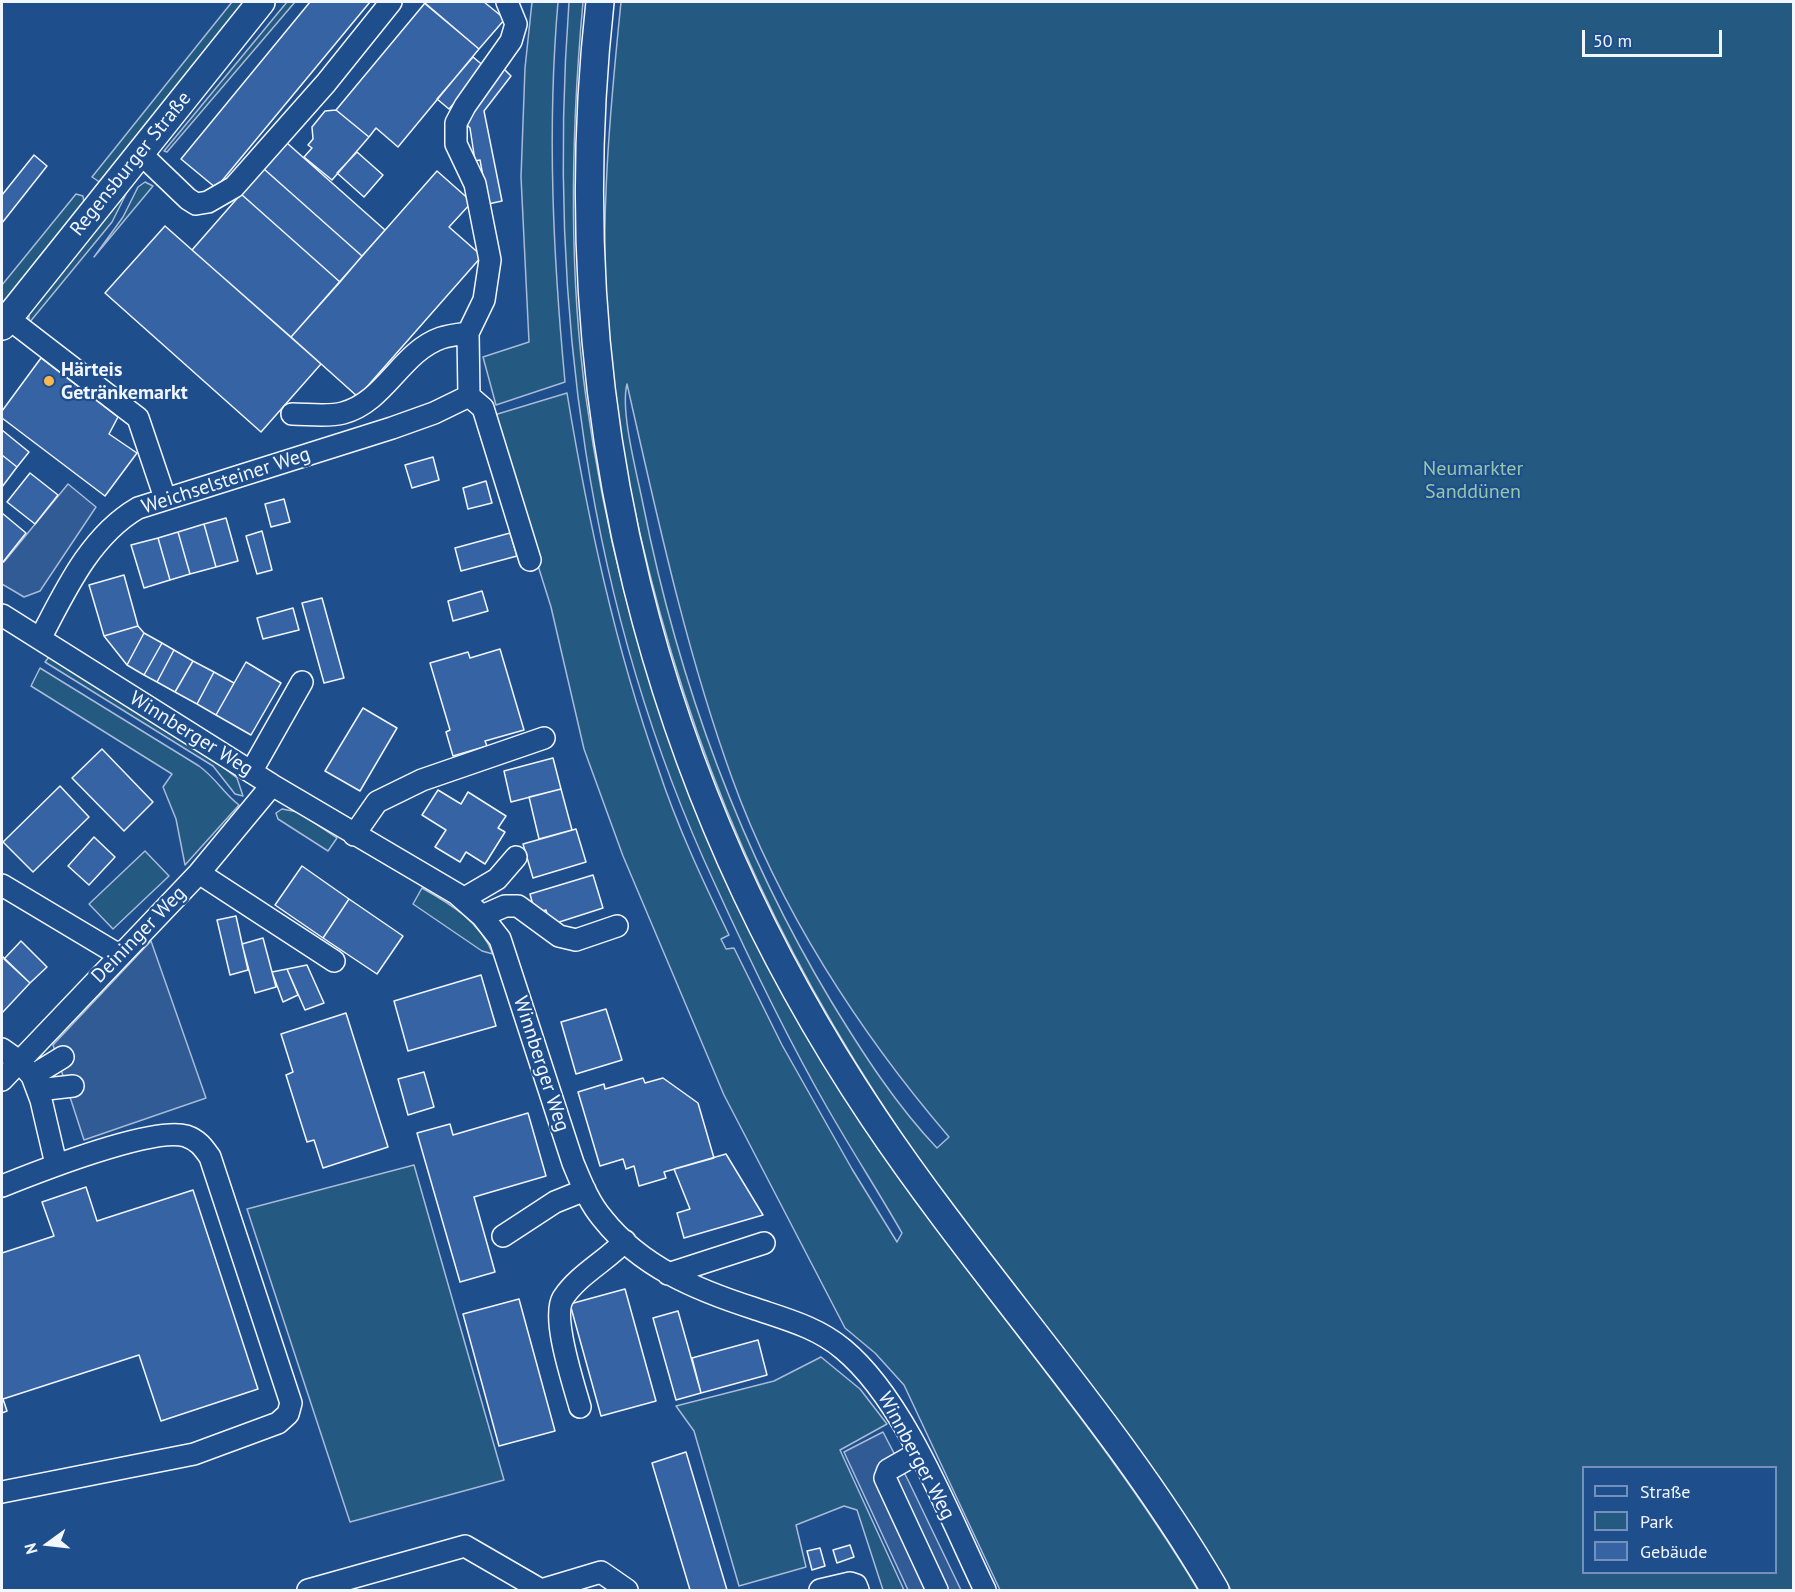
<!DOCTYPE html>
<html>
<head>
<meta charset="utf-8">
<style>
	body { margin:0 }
	#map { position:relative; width:1795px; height:1592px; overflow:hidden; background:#1f4e8c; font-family:"PT Sans",sans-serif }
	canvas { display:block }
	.frame { position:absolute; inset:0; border:3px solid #f2f6ff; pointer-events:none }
	.legend { position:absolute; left:1582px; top:1466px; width:195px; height:108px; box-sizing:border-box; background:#1f4e8c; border:2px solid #7391ba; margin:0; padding:8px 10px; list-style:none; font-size:18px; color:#f2f6ff }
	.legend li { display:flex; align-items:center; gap:12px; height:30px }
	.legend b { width:30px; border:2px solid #7391ba }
	.north { position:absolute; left:18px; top:1514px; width:60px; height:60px; -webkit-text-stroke:4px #1f4e8c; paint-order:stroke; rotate:255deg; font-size:16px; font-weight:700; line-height:24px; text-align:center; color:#f2f6ff }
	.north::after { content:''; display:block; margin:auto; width:21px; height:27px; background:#f2f6ff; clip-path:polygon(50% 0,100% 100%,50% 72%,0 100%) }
	.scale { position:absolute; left:1582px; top:30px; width:140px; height:27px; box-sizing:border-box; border:3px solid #f2f6ff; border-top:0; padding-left:8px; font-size:18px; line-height:21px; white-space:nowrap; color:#f2f6ff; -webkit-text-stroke:4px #1f4e8c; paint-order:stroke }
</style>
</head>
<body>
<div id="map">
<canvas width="1795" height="1592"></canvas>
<div class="frame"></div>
<ul class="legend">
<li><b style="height:8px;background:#1f4e8c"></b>Straße</li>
<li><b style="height:16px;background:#245a82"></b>Park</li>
<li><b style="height:16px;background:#3563a3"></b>Gebäude</li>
</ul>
<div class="north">N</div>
<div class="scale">50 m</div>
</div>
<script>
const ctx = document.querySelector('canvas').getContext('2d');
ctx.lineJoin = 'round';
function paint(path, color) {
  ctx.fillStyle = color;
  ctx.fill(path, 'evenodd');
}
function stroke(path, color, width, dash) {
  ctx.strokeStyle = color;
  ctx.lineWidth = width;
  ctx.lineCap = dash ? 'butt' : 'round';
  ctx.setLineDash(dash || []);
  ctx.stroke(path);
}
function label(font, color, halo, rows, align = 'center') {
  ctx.font = font + ' "PT Sans",sans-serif';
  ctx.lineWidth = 4.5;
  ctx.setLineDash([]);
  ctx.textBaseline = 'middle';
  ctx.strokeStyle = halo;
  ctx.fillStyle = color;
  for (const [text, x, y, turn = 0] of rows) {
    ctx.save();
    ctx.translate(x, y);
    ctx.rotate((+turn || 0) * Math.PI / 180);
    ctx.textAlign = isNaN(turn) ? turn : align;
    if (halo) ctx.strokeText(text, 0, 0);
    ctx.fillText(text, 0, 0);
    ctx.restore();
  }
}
const green = new Path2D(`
	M232 2H247L101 183 92 177Z
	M287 2H295L167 152 164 151Z
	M532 2H558C547 129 553 255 565 382L496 405 483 357 529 342 521 177 525 68Z
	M569 2H583C571 133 568 267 586 398 622 658 717 908 863 1126 969 1285 1100 1426 1198 1590H1000L904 1385 875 1353 845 1328 724 1095 623 856 584 749 551 607 491 416 567 393C588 520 615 646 658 768 677 826 703 881 729 935L721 939 726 949 734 948 782 1045 852 1169 897 1242 902 1233C878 1191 852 1151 828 1109 786 1036 749 959 714 882 587 608 547 300 569 2Z
	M621 2H1793V1590H1231C1198 1532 1155 1478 1115 1424 1052 1339 986 1255 926 1169 793 980 705 795 649 571 629 492 613 410 607 328 600 219 610 110 621 2ZM627 384C657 516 686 651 732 778 779 908 859 1032 949 1137L937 1148C896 1105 862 1052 831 1001 739 848 678 680 643 504 637 474 620 411 627 384ZM1584 1468H1776V1572H1584Z
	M145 182 153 186 94 257 123 217 138 187Z
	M128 190 112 222 29 323V311Z
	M76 194 83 196 84 203 2 308V285Z
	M49 657 214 760 237 778 243 796 235 794 213 766 45 662Z
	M40 668 199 766C217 779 223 793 239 805L185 865 176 819 163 787 172 774 31 686Z
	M282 809 298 812 337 838 328 851 278 819 276 813Z
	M145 851 169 876 113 929 89 904Z
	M422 888C451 904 480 922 493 954L482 951 413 904Z
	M414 1165 504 1480 350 1522 247 1209Z
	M821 1357 860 1389 887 1424 840 1450 904 1590H883L857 1510 844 1506 796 1525 806 1567 739 1586 694 1431 676 1406 774 1381Z`);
paint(green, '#245a82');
stroke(green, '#a8bbd7', 1.5);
const parking = new Path2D(`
	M68 484 96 507 40 591 24 597 2 584V560L4 562Z
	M151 941 206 1098 84 1140 53 1045Z
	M883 1432 909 1482 961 1590H908L844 1452Z`);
paint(parking, '#305b95');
stroke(parking, '#a8bbd7', 1.5);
const building = new Path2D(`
	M310 2H370L216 188 181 159Z
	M423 2H484L505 19 479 49Z
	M425 3 479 49 398 147 376 128 369 137 336 110Z
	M473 57 485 67 449 109 437 99Z
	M501 66 511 76 484 111 502 201 488 204 480 160 475 161 470 128 463 121Z
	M336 110 369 137 332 180 304 157 312 148 308 145 313 139 312 127 325 111Z
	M287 143 385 230 362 256 264 169Z
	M357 152 383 175 364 197 337 173Z
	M34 155 47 166 2 223V195Z
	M264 169 362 256 340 282 241 194Z
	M437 171 472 202 449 227 482 256 358 397 291 337Z
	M241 194 340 282 291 337 192 250Z
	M165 226 321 364 261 432 105 293Z
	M41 358 118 417 109 434 137 453 105 496 2 418V411Z
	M2 430 29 452 17 467 2 455Z
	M2 455 17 467 2 487Z
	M433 457 439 480 412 488 405 465Z
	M30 473 58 495 35 524 7 502Z
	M486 481 492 503 468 509 463 488Z
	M284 499 290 522 271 527 265 504Z
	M2 513 26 533 3 562 2 560Z
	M226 518 238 561 216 567 204 524Z
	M204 524 216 567 190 574 178 532Z
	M262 531 272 570 257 574 246 536Z
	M178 532 190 574 170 580 158 538Z
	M510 533 517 556 461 571 455 548Z
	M158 538 170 580 144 588 131 545Z
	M124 575 138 626 104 636 89 585Z
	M482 591 488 611 453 621 448 601Z
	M322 598 344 678 324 683 302 603Z
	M293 608 299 630 263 639 257 618Z
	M138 626 144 633 127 665 104 636Z
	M144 633 162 643 144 675 127 665Z
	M162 643 174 650 157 682 144 675Z
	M500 649 524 730 485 741 487 746 453 756 446 732 450 730 430 663 468 652 470 658Z
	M174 650 193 661 175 692 157 682Z
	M193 661 214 672 197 704 175 692Z
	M246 662 281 683 251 735 216 715Z
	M214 672 234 683 216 715 197 704Z
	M363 708 397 728 360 791 325 771Z
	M102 749 153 802 124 831 72 778Z
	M553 758 561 789 511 802 504 771Z
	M60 786 89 817 33 872 3 842Z
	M561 789 572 830 539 839 529 797Z
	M438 790 461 804 468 792 506 816 498 828 505 832 485 864 466 852 460 862 435 847 446 830 422 815Z
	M576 829 586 862 533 878 523 844Z
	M94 837 115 857 89 885 68 866Z
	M302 866 349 899 323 938 275 905Z
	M593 875 603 908 550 925 546 910 535 913 530 894Z
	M349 899 403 936 377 974 323 938Z
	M236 916 248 970 230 975 217 920Z
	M263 938 276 987 255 993 242 944Z
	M21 941 47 967 30 983 4 959Z
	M2 956 30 983 2 1013Z
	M307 965 324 1003 305 1010 287 969Z
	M287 969 298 995 283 1002 272 972Z
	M481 975 496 1026 408 1051 394 1001Z
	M606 1009 622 1060 576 1074 561 1022Z
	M346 1013 388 1147 323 1168 314 1140 307 1142 286 1075 293 1072 281 1034Z
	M424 1072 434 1107 408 1115 398 1079Z
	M643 1078 645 1083 663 1078 698 1103 714 1158 664 1172 666 1178 639 1186 634 1166 626 1169 623 1159 600 1166 578 1092 604 1084 605 1089Z
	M528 1113 546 1176 474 1197 495 1272 460 1282 417 1133 450 1124 453 1135Z
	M726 1154 763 1215 684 1238 677 1213 690 1209 674 1169Z
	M86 1187 97 1221 193 1190 258 1389 161 1421 139 1355 3 1399 7 1411 2 1413V1253L54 1236 42 1202Z
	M625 1289 656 1401 601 1416 570 1304Z
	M519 1299 555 1431 499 1446 463 1314Z
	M678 1311 701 1393 676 1400 653 1318Z
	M758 1340 767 1375 701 1393 692 1358Z
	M686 1452 727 1590H690L652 1463Z
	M850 1545 854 1557 837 1563 833 1550Z
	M820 1548 825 1566 812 1570 807 1551Z`);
paint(building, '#3563a3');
stroke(building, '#f2f6ff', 1.5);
const minor = new Path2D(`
	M140 153 188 199 196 204 208 202 234 187 326 83 391 2
	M8 318 138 418 165 498
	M469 396 468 333 484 300 490 260 475 184 456 144V123L465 106 511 41 516 24 507 2
	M469 396 483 408 530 560
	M292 414C308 414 328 417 343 413 385 402 401 352 441 338 450 335 460 334 468 333
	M2 615 272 785 457 894 482 916 500 939 573 1163C581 1182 589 1203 603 1219 641 1267 697 1290 753 1308 785 1319 817 1327 843 1349 905 1400 950 1518 985 1590
	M40 639C65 591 90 536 138 508L392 428 434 413 469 396
	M251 772 302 682
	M354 835 377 802 422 780 544 738
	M199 873 334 961
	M2 885 119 955
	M463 899 497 879 516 857
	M482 916 505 906H518L559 936 576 940 617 926
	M2 1049 19 1061 32 1076 63 1057
	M32 1076 41 1100 56 1164
	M2 1080 199 873 272 785
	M38 1090 73 1086
	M2 1186C37 1172 153 1126 186 1136 198 1140 203 1147 210 1157L291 1403 288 1414 278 1423 194 1454 2 1492
	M503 1236 555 1202 585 1190
	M668 1274 764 1243
	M580 1407C574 1385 551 1318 563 1298 578 1275 606 1261 625 1241
	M918 1453 888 1470 885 1478 937 1590
	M308 1590 465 1546 541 1590 601 1572 627 1590
	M820 1590 850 1583 856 1585 858 1590`);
const major = new Path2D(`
	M600 2C556 401 651 785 874 1118 982 1279 1117 1422 1215 1590
	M2 326 261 2`);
stroke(minor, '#f2f6ff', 24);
stroke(major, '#f2f6ff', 30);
stroke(minor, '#1f4e8c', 21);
stroke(major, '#1f4e8c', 27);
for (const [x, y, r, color] of [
	[49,381,6,"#ffb74d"]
]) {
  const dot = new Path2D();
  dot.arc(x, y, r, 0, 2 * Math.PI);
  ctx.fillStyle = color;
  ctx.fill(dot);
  stroke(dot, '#1f4e8c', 2);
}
label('20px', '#f2f6ff', '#1f4e8c', [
	["Regensburger Straße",131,164,-51],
	["Weichselsteiner Weg",226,481,-18],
	["Winnberger Weg",191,734,32],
	["Deininger Weg",139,935,-46],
	["Winnberger Weg",541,1064,72],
	["Winnberger Weg",916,1456,62]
]);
label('bold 20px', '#f2f6ff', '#1f4e8c', [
	["Härteis",61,370],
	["Getränkemarkt",61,393]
], 'left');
label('20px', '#97c8a6', '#1f4e8c', [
	["Neumarkter",1473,469],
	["Sanddünen",1473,492]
]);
</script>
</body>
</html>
